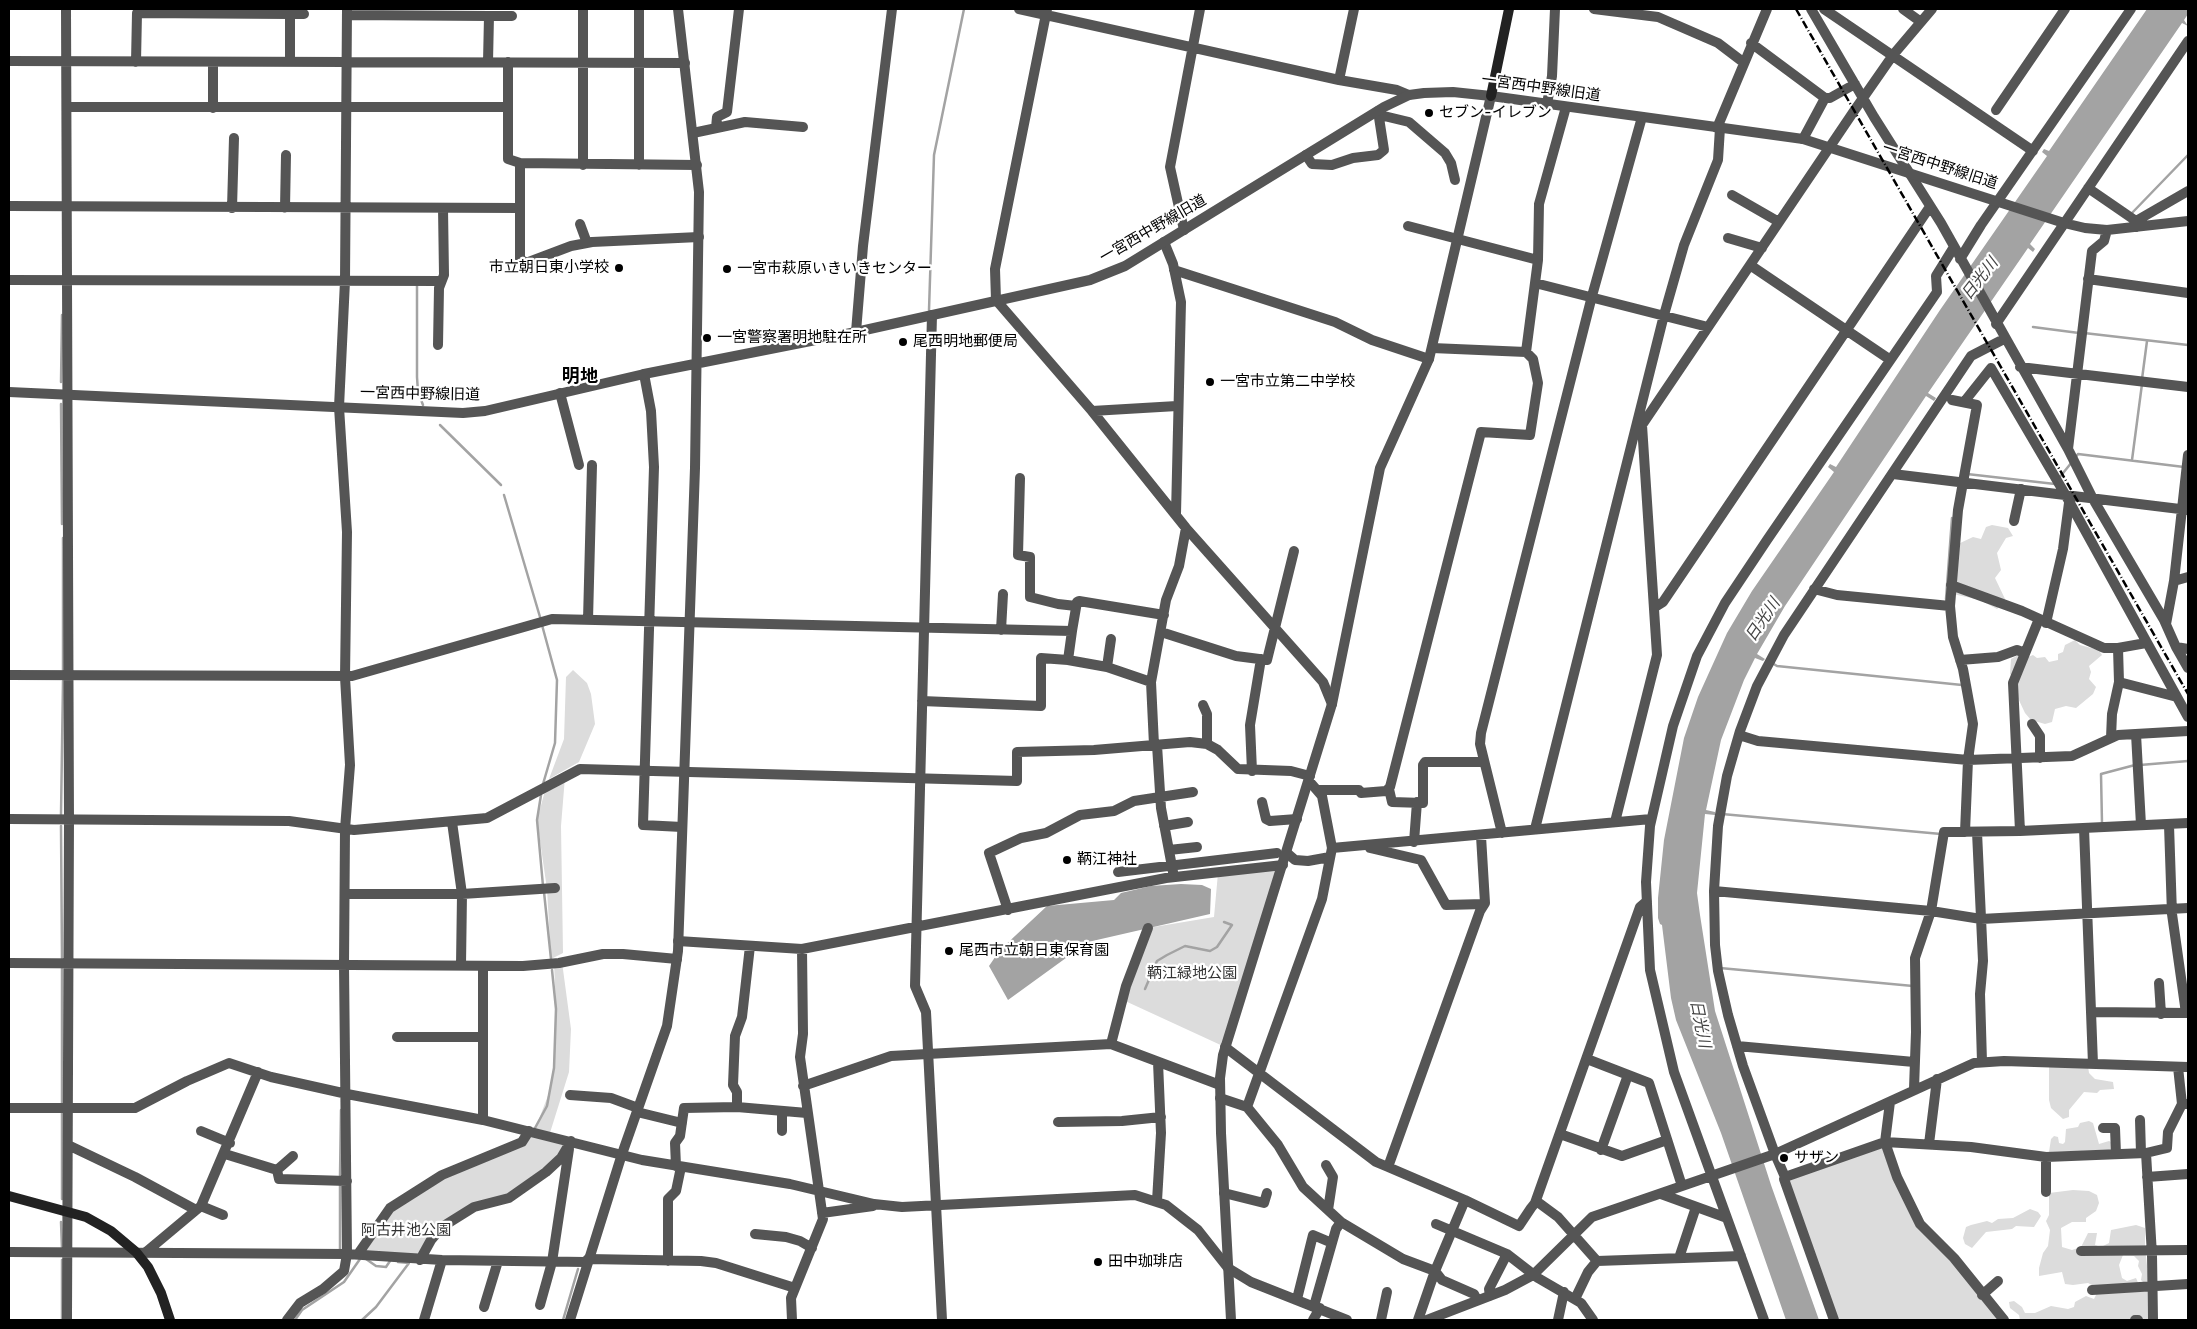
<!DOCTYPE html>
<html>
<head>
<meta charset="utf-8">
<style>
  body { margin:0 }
  #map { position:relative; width:2197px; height:1329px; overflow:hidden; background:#fff; font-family:"Work Sans",sans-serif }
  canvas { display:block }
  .frame { position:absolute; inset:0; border:10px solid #000; pointer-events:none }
</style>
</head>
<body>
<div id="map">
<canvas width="2197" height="1329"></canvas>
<div class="frame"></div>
</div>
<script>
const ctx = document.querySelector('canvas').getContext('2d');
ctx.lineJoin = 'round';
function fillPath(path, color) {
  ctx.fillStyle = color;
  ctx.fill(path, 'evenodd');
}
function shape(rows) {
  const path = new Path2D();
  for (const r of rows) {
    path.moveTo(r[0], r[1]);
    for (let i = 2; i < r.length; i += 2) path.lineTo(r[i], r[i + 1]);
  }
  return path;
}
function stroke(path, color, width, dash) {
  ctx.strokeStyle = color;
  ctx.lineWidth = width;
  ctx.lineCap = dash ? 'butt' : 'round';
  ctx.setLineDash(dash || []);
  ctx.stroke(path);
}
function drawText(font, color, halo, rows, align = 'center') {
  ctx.font = font + ' "Work Sans","Noto Sans JP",sans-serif';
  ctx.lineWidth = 4.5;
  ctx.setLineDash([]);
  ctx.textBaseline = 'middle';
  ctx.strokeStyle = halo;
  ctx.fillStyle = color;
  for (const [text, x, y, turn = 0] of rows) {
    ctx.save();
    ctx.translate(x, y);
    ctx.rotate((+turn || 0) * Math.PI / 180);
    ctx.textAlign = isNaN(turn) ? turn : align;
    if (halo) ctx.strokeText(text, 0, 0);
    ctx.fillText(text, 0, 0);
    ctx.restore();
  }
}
fillPath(shape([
  [1992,525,2008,528,2013,536,2006,538,1997,553,2001,570,1995,578,2006,601,1997,609,1980,600,1953,594,1949,585,1948,569,1956,545,1973,537,1981,539,1986,527],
  [2075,640,2080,645,2099,650,2102,655,2089,666,2091,672,2089,679,2096,687,2093,694,2076,708,2066,706,2055,709,2052,722,2045,724,2031,720,2025,713,2017,696,2014,678,2010,674,2011,659,2018,655,2028,657,2033,655,2037,658,2045,657,2049,662,2058,660,2058,654,2063,652,2065,645],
  [573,670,587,683,591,694,595,724,579,762,549,779,564,739,566,677],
  [565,777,561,826,563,953,551,959,547,889,537,820,546,787],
  [1283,865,1225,1047,1123,1000,1148,928,1214,917,1218,873],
  [562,962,571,1029,569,1072,549,1136,571,1141,527,1186,456,1217,420,1260,358,1254,383,1216,442,1175,534,1132,549,1093,554,1068,556,1009,554,963],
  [2049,1065,2088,1066,2089,1073,2095,1079,2113,1082,2114,1089,2100,1090,2097,1093,2084,1092,2069,1110,2069,1117,2063,1119,2051,1108,2049,1100],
  [2089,1121,2093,1123,2099,1144,2109,1141,2113,1143,2113,1150,2049,1152,2051,1139,2054,1136,2058,1137,2059,1143,2063,1144,2065,1142,2066,1129,2078,1127,2080,1123],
  [1883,1145,1893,1176,1951,1261,2000,1320,1838,1320,1789,1180],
  [2073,1190,2089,1191,2097,1195,2099,1203,2096,1211,2086,1218,2086,1222,2072,1222,2061,1228,2062,1247,2072,1250,2081,1247,2088,1233,2097,1233,2095,1245,2101,1247,2109,1243,2111,1230,2136,1225,2145,1228,2145,1248,2149,1283,2144,1283,2141,1280,2142,1274,2138,1266,2139,1261,2134,1256,2123,1255,2119,1265,2122,1278,2127,1281,2136,1278,2139,1285,2147,1291,2148,1320,2020,1320,2019,1315,2010,1308,2009,1302,2014,1301,2022,1307,2025,1313,2035,1313,2051,1306,2068,1309,2074,1307,2075,1302,2086,1296,2094,1299,2096,1295,2094,1286,2088,1283,2073,1285,2065,1284,2062,1272,2039,1276,2039,1268,2043,1253,2048,1246,2050,1230,2046,1221,2049,1215,2049,1193],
  [2030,1209,2038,1212,2041,1216,2034,1227,2016,1226,2012,1229,1986,1232,1972,1248,1965,1244,1963,1238,1966,1227,1971,1225,1987,1221,1992,1223,1998,1219,2013,1218]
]), '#dcdcdc');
fillPath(shape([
  [2147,9,2188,9,2188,14,2184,20,2188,26,2182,23,2030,244,2035,249,2033,252,2028,248,1928,393,1936,398,1934,401,1926,396,1785,606,1757,654,1765,659,1763,661,1755,658,1744,680,1721,740,1706,810,1715,812,1715,815,1705,814,1697,893,1700,915,1715,1011,1771,1185,1819,1320,1786,1320,1721,1133,1676,1020,1671,998,1662,925,1660,924,1658,918,1658,898,1664,840,1684,738,1698,697,1727,633,1752,591,1834,472,1828,467,1830,464,1836,467,1940,310,2047,156,2042,152,2044,149,2049,151],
  [1181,884,1202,885,1211,889,1210,914,1088,942,1008,1000,989,966,1000,950,1047,906,1114,900,1121,893,1151,886]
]), '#a3a3a3');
stroke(shape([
  [2131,214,2188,155],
  [417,286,417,377,418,392,423,405],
  [929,310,934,155,964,9],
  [2033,327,2079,333],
  [2084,333,2188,345],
  [2142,379,2147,341],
  [61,382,62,315],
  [61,404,62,524],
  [440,425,501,485],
  [2075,458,2078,454,2184,467],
  [2132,460,2142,384],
  [1967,474,2055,484],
  [2059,478,2072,462],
  [504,495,540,617],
  [63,538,63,670],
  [1946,599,1952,518],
  [542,625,557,680,555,743,543,784],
  [1772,663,1777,666,1962,685],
  [2140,765,2188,761],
  [541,795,537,820,543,886],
  [1722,814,1941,834],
  [61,815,63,681],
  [2102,823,2101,774,2135,765],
  [61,826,62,959],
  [544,892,551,959],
  [1720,968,1913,986],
  [1145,989,1157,961,1167,955,1185,946,1210,951,1217,947,1232,925,1224,922],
  [62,1104,62,968],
  [535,1128,547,1106,554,1068,556,1009,552,970],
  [340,1176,341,1110],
  [62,1199,62,1113],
  [61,1222,62,1249],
  [340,1250,340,1184],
  [366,1259,376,1266,386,1267,390,1261],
  [62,1320,62,1260],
  [295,1320,302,1310,344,1282,360,1259],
  [362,1320,376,1307,409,1263,398,1262],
  [563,1320,578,1269]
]), '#a3a3a3', 2.5);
stroke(shape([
  [66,9,69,819,67,1320],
  [1019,9,1339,80,1397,90,1409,95],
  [1047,9,995,269,996,300,1092,411,1186,528,1323,682,1332,704],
  [1594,9,1658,17,1718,43,1743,62],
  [1811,9,1874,117,1941,223,2068,449,2093,499,2164,620,2176,647,2188,649],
  [1824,9,2033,151],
  [1903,9,1921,22],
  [290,14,304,14],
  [347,15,489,16,488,62],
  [489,16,512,16],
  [1751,43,1825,98],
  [9,61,685,63],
  [136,62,137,13,290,14,290,62],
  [213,62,213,108],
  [508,62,508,159,520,163,520,259,526,263,571,246,592,242,699,237],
  [1339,80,1354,9],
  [1547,104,1552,76,1555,9],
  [67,107,507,107],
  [1996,110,2065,9],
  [716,128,717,117,727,112,739,9],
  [1717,128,1767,9],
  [693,133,745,122,803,127],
  [1803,139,1825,98,1830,98,1855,84],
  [1306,155,1312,164,1332,165,1353,158,1378,155,1384,150,1378,111,1384,116,1409,122,1445,153,1451,163,1455,180],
  [520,163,697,165],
  [583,165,583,9],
  [639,165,639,9],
  [2088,188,2136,221,2137,227],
  [1732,195,1779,222],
  [9,206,520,208],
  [232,208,234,138],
  [285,208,286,155],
  [2136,221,2188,191],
  [2064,223,2085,228,2107,230,2188,221],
  [580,224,587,243],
  [1408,226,1538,260],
  [1184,230,1170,167,1200,9],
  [1728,238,1762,248],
  [1164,242,1173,264,1181,302,1176,514],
  [1960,259,1981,225,2131,9],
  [1750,265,1889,359],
  [1174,270,1335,322,1372,340,1429,359],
  [2088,279,2188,293],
  [9,280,441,281],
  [1535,283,1708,327],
  [932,315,915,986,926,1012,942,1320],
  [1996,324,2188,41],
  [856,332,863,246,892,9],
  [438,345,439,288,444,275,443,208],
  [1526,352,1538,260,1539,204,1566,107],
  [2020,367,2188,387],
  [644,374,651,411,654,467,643,825,682,827],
  [560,393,579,465],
  [1952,400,1977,405,1958,510,1950,606,1953,637,1963,669,1973,724,1968,760,1965,832],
  [1964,402,1991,368,2065,494,2188,717],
  [1092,411,1177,406],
  [2068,449,2092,251,2104,241,2107,230],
  [1893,474,2188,510],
  [1020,478,1018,555,1030,557,1030,597,1058,604,1076,606],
  [2014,521,2021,489],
  [2174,581,2188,577],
  [1951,585,2022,611,2104,648,2118,648,2146,643],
  [1814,589,1837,595,1950,606],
  [1655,607,1663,602,1929,208],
  [588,620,592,465],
  [2046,623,2063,549,2069,503],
  [2166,624,2174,581,2188,455],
  [1001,630,1003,594],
  [1072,631,1077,602,1079,601,1164,615],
  [1161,632,1236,656,1267,660,1294,551],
  [2176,647,2188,668],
  [1960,660,1998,657,2017,650,2025,653],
  [1107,667,1111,639],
  [9,675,352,676,552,619,1072,631,1068,660,1107,667,1151,682],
  [2119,682,2177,697],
  [922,701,1041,706,1041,658,1068,660],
  [1203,705,1207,714,1207,744],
  [2032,724,2040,736,2040,758],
  [2136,734,2141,825],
  [1739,735,1758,741,1968,760,2072,756,2118,735,2188,731],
  [2111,738,2112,714,2119,682,2118,648],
  [1154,745,1151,682,1166,600,1179,566,1186,528],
  [1157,745,1161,808,1173,872],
  [1252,771,1250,725,1261,659],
  [1389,789,1392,802,1423,803,1423,765,1425,762,1484,762],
  [1318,790,1359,790,1361,793,1386,791,1390,787,1481,432,1530,435,1538,383,1533,359,1526,352,1432,348],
  [1262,802,1266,819,1270,821,1297,819],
  [9,819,289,821,354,830,487,818,580,769,1017,781,1017,752,1094,750,1190,742,1207,744,1218,750,1238,769,1291,771,1310,776],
  [452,822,462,894,461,965],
  [1615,822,1657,655,1642,425,1854,111,1893,55,1932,9],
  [2169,825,2172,914,2186,1013],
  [1164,826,1188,822],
  [2084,828,2093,1064],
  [1535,829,1664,315,1684,245,1718,160,1720,128],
  [2020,831,2013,683,2039,619],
  [1977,832,1983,961,1980,994,1982,1062],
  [1502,833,1480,744,1481,733,1592,296,1642,117],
  [1414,842,1417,802],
  [1332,848,1651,819],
  [1370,848,1421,860,1446,905,1484,904],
  [1169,850,1197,847],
  [1287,853,1295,860,1308,861,1330,857],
  [1118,872,1277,853],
  [1714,891,1931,911,1981,919,2188,908],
  [345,894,462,894,555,888],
  [1008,910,989,853,1021,838,1046,833,1080,815,1114,811,1134,801,1193,792],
  [678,941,802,949,1166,878,1283,865],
  [9,963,523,966,559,963,603,954,623,954,677,959],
  [483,966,483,1120],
  [2159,983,2161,1014],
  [2092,1012,2188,1013],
  [397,1037,483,1037],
  [1111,1044,1126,986,1148,928],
  [1737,1046,1914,1062],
  [1225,1047,1376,1162,1388,1167,1480,911,1485,903,1481,836],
  [1587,1059,1649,1083,1682,1186],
  [2178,1067,2182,1104,2187,1104],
  [803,1086,891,1056,1111,1044,1220,1085],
  [1914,1089,1916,1032,1915,958,1931,911,1944,832,2020,831,2188,823],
  [570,1095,611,1098,638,1108],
  [1220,1098,1247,1107,1278,1145,1303,1187,1341,1222,1403,1259,1435,1271,1465,1200],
  [1890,1102,1885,1142,1897,1177,1920,1224,1954,1258,2004,1320],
  [737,1107,737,1092,733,1085,735,1036,742,1017,750,946],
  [1247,1107,1322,899,1332,848,1322,796,1309,781],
  [9,1108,135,1108,187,1081,229,1063,271,1077,347,1094,483,1120,642,1160,790,1184,874,1204,902,1207,1135,1195,1166,1205,1198,1230,1228,1268,1251,1282,1347,1320],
  [637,1112,682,1123],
  [2140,1120,2141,1153],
  [1058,1122,1122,1121,1161,1117],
  [2103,1128,2115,1128,2116,1154],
  [201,1131,230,1143],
  [782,1131,782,1111],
  [1560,1134,1622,1156,1667,1140],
  [1929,1144,1937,1079],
  [68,1145,135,1177,196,1210],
  [1601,1150,1628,1075],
  [2146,1153,2167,1148,2168,1132,2182,1104],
  [225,1154,277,1170,279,1179,347,1181],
  [1326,1165,1333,1177,1328,1210],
  [676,1166,675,1143,680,1136,684,1108,737,1107,807,1113],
  [1388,1167,1465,1200,1519,1226,1531,1208,1535,1203,1539,1203,1558,1217,1597,1261,1741,1256],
  [277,1170,293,1156],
  [1785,1177,1885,1142,1971,1147,2046,1157,2146,1153,2152,1255,2153,1320],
  [2147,1177,2188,1174],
  [2046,1192,2046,1157],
  [1224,1193,1264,1203,1267,1193],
  [1661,1194,1727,1218],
  [1157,1201,1161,1133,1158,1062],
  [1535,1203,1640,907,1647,901],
  [201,1206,223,1215],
  [822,1213,873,1206],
  [1436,1224,1507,1254,1538,1278,1581,1303,1593,1320],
  [755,1234,786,1237,800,1241,812,1248],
  [2081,1251,2188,1250],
  [9,1252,347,1254,442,1260,585,1262,588,1259,701,1261,716,1263,795,1288],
  [146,1252,201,1206,258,1072],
  [358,1254,390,1208,442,1175,522,1142,529,1131],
  [1679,1258,1696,1207],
  [420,1260,431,1240,442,1227,474,1207,509,1198,546,1172,561,1158,571,1141],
  [668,1261,668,1199,676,1191,681,1167],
  [1435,1271,1442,1280,1474,1294,1477,1300],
  [2092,1290,2188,1284],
  [1982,1295,1998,1281],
  [1490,1296,1489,1289,1507,1254],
  [1297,1299,1313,1235,1332,1243],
  [1575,1299,1588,1272,1597,1261],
  [540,1305,552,1262,569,1149],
  [1314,1306,1336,1229,1341,1222],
  [484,1307,498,1261],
  [287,1320,300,1303,323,1289,344,1271,347,1254,344,965,345,829,350,765,345,677,347,532,339,407,345,281,347,9],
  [424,1320,442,1260],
  [792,1320,791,1298,823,1219,800,1057,803,1034,802,949],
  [1313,1320,1320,1308],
  [1381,1320,1387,1292],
  [1418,1320,1435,1271],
  [1427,1320,1505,1290,1533,1275,1592,1217,1775,1154,1974,1063,2004,1061,2188,1067],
  [1558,1320,1564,1292],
  [1764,1320,1674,1072,1650,970,1646,882,1650,826,1673,726,1697,656,1725,603,1767,540,1937,292,1936,276,1954,247],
  [1834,1320,1784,1179,1785,1177,1775,1154,1743,1066,1728,1015,1718,971,1715,945,1714,891,1718,826,1727,776,1740,731,1757,686,1784,635,1971,356,2004,339],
  [2135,1320,2138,1320]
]), '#555', 10);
stroke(shape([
  [9,392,463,413,485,411,644,374,856,332,1090,280,1125,266,1384,107,1409,95,1424,93,1453,92,1491,96,1803,139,2064,223],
  [570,1320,622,1154,667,1026,678,951,695,468,699,192,678,9],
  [1231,1320,1221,1133,1220,1078,1223,1055,1332,704,1380,468,1429,359,1491,96]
]), '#555', 10);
stroke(shape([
  [1491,96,1509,9],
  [9,1196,86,1217,111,1231,136,1252,148,1267,161,1293,170,1320]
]), '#222', 10);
stroke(shape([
  [1796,9,2188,694]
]), '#000', 2.5, [8, 2.5, 1, 2.5]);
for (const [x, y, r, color] of [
  [1429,113,5,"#000"],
  [619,268,5,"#000"],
  [727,269,5,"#000"],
  [707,338,5,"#000"],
  [903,342,5,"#000"],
  [1210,382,5,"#000"],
  [1067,860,5,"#000"],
  [949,951,5,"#000"],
  [1784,1158,5,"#000"],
  [1098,1262,5,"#000"]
]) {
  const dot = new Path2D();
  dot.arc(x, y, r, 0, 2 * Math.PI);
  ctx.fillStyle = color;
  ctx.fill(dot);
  stroke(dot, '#fff', 2);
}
drawText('15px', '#000', '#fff', [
  ["一宮西中野線旧道",1541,88,8],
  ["一宮西中野線旧道",1940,166,18],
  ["一宮西中野線旧道",1153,229,-30],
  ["一宮西中野線旧道",420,394,1]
]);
drawText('15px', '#000', '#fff', [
  ["セブン-イレブン",1439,113],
  ["市立朝日東小学校",609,268,"right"],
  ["一宮市萩原いきいきセンター",737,269],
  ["一宮警察署明地駐在所",717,338],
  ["尾西明地郵便局",913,342],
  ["一宮市立第二中学校",1220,382],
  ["鞆江神社",1077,860],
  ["尾西市立朝日東保育園",959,951],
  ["サザン",1794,1158],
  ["田中珈琲店",1108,1262]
], 'left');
drawText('15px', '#333', '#fff', [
  ["鞆江緑地公園",1192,974],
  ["阿古井池公園",406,1231]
]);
drawText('italic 16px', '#444', '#fff', [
  ["日光川",1980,279,-52],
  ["日光川",1763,620,-56],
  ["日光川",1700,1024,79]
]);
drawText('bold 18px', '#000', '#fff', [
  ["明地",580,377]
]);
</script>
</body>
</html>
